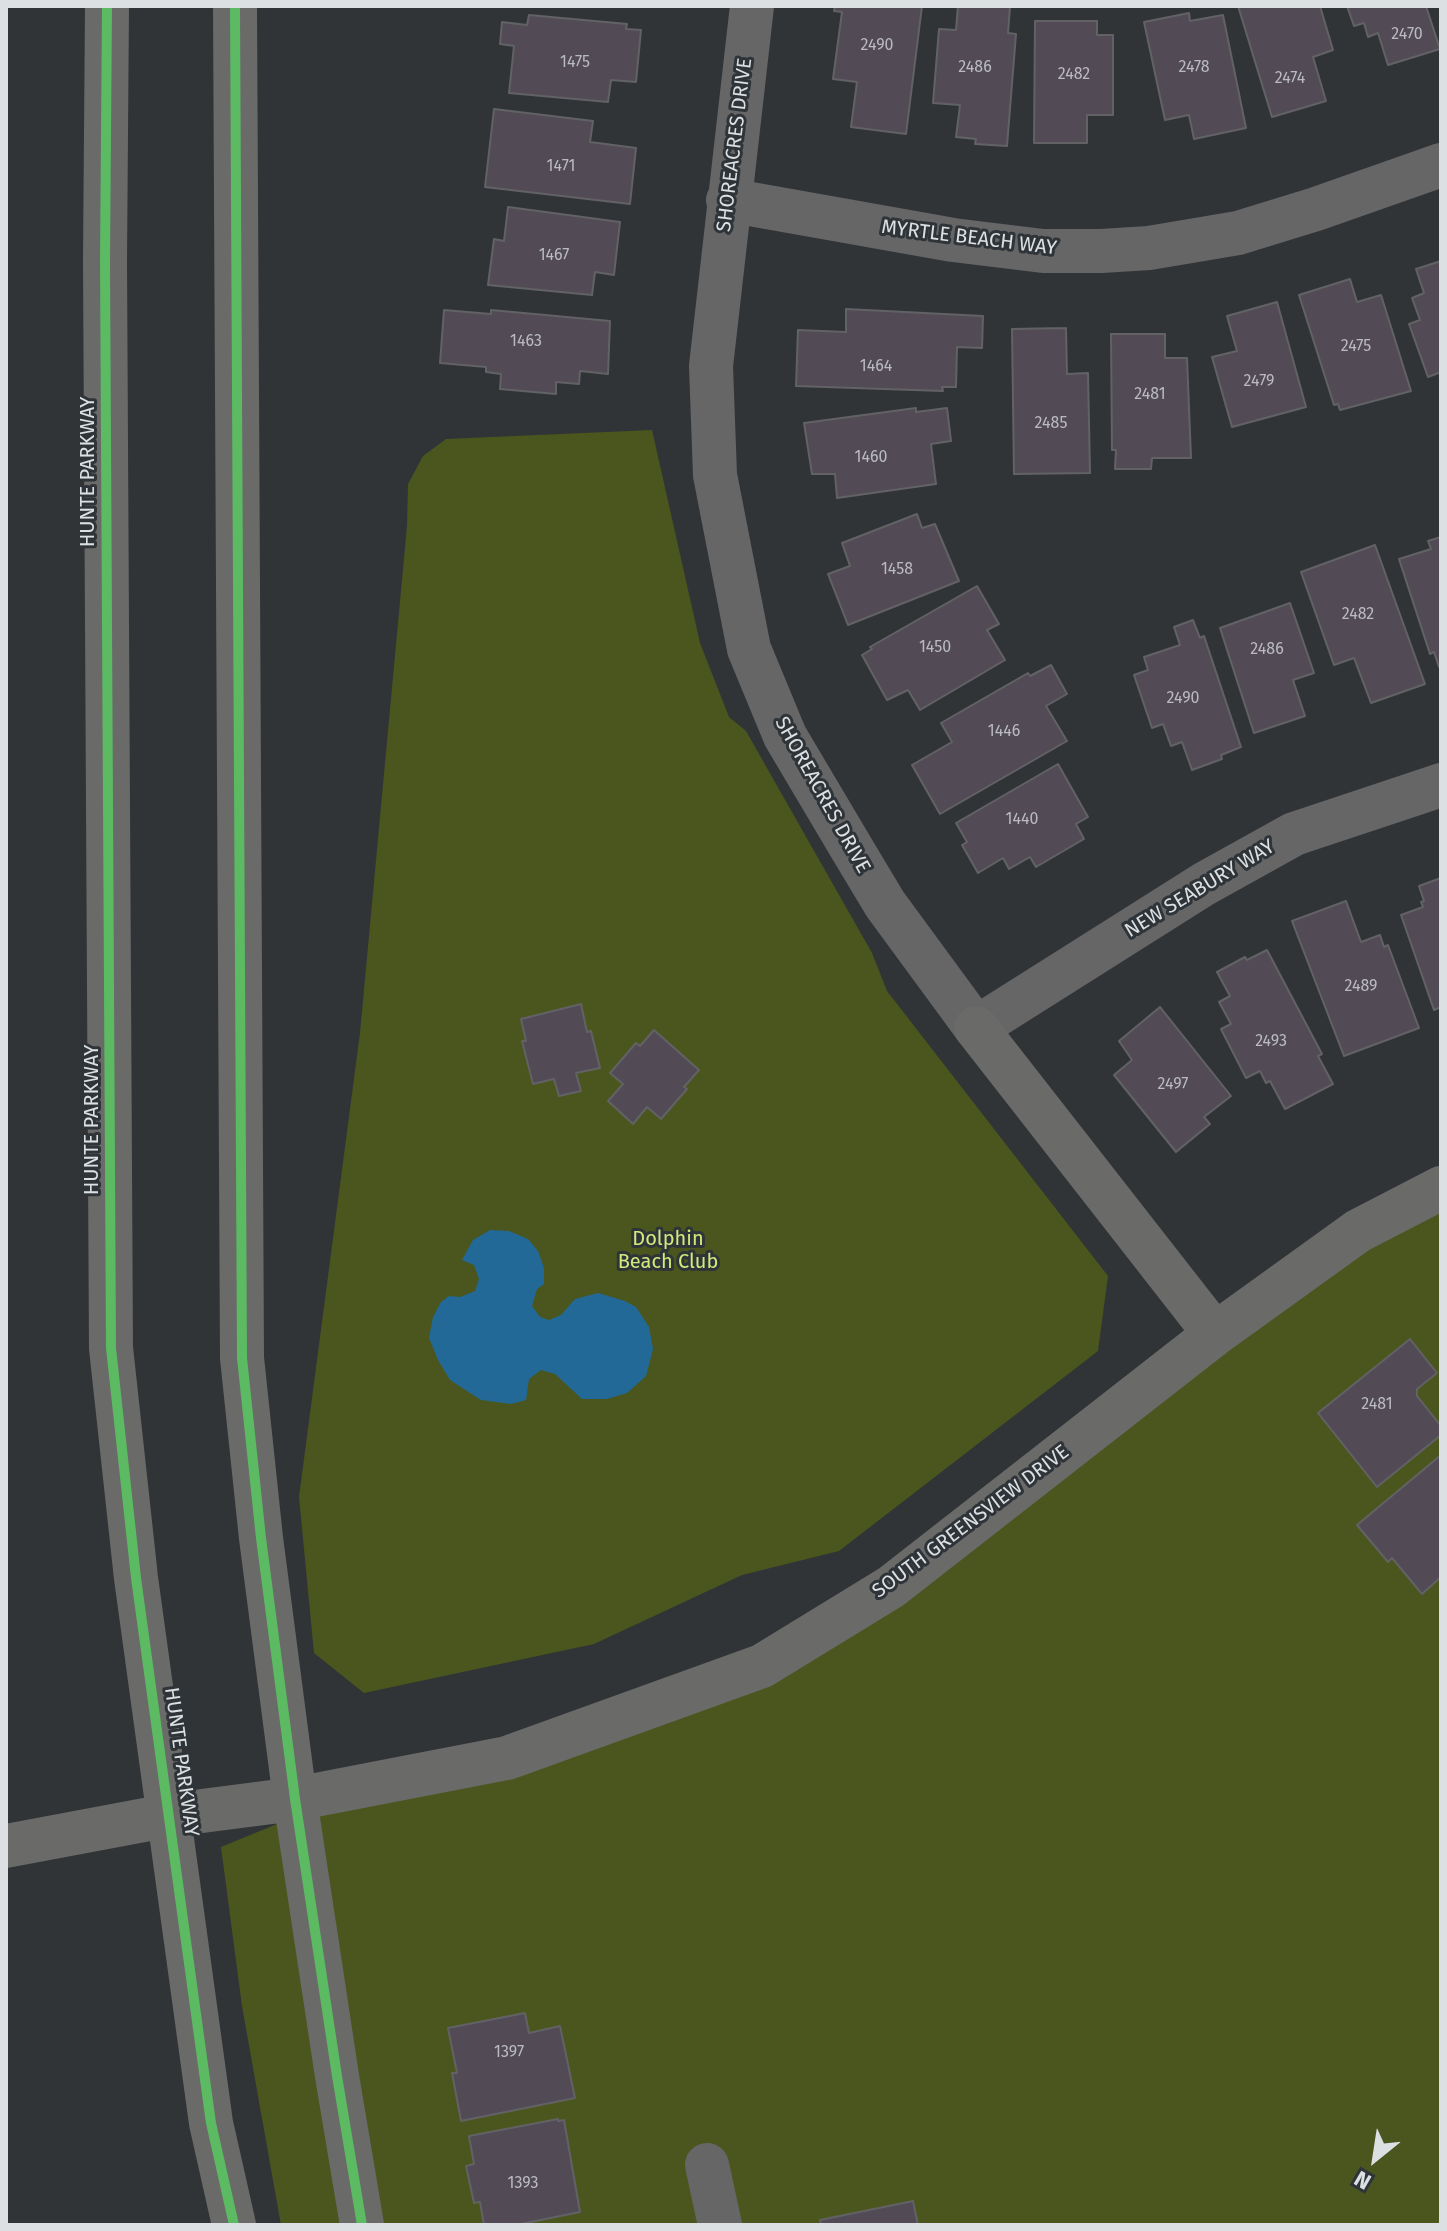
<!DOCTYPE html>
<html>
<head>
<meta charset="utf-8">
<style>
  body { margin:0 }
  #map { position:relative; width:1447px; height:2231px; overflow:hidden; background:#313437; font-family:"Fira Sans",sans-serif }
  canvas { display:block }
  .frame { position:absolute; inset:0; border:8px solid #dce0e3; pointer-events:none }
  .north { position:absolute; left:1335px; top:2119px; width:80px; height:80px; -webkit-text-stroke:6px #2f3439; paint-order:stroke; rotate:210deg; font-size:22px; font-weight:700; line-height:32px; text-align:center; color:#dce0e3 }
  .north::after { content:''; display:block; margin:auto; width:28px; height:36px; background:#dce0e3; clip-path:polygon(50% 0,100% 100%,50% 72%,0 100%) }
</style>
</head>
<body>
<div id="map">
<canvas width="1447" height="2231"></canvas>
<div class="frame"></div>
<div class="north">N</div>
</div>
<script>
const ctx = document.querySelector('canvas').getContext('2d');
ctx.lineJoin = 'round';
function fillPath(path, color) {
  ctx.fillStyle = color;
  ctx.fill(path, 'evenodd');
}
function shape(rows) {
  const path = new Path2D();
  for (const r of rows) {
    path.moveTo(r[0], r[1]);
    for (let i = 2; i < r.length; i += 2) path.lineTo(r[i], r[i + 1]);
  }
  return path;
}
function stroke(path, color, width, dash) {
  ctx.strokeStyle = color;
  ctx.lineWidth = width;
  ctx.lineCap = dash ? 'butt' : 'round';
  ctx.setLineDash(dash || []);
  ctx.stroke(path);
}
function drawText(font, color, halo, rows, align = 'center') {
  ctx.font = font + ' "Fira Sans",sans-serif';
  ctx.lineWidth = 6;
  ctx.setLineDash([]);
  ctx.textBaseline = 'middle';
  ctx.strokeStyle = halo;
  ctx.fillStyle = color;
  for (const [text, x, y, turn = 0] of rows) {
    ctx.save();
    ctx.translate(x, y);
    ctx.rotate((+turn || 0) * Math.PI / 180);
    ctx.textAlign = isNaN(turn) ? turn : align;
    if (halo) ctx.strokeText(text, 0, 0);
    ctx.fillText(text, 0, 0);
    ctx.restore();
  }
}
fillPath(shape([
  [652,430,700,643,729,717,746,731,872,953,887,991,1108,1276,1098,1351,839,1551,742,1575,594,1644,364,1693,314,1653,299,1497,360,1033,407,526,408,484,423,456,446,439],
  [1441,1186,1441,2225,281,2225,242,2006,221,1847,377,1783,751,1664]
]), '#4a561e');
fillPath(shape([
  [490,1230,509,1231,528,1239,538,1251,544,1268,544,1284,537,1289,532,1306,540,1317,549,1320,561,1315,575,1299,598,1293,625,1301,636,1307,649,1327,653,1349,646,1376,627,1393,607,1399,582,1399,555,1374,541,1370,529,1379,526,1400,511,1404,481,1400,450,1380,438,1360,429,1338,433,1317,441,1302,449,1296,460,1297,475,1291,479,1279,474,1265,462,1260,473,1240]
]), '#226997');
const building = shape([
  [835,6,922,6,906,134,851,127,857,82,833,79,842,12,834,11,835,6],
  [958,6,1010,7,1008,33,1016,34,1007,146,975,144,976,139,956,137,960,105,933,103,939,29,956,30,958,6],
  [1238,6,1320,6,1333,50,1313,57,1326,101,1272,117,1238,6],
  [1347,6,1426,6,1440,49,1388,65,1378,33,1368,37,1364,23,1354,26,1347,6],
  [1189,13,1190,21,1223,15,1246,128,1194,139,1189,115,1165,120,1144,22,1189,13],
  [529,15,627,24,626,29,641,30,636,82,611,80,608,102,509,93,514,46,500,44,502,22,527,25,529,15],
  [1035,21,1097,21,1097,35,1113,35,1113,115,1087,115,1087,143,1034,143,1035,21],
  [494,109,593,121,590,142,636,148,630,204,485,187,494,109],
  [508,207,620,222,614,275,595,272,592,295,488,285,494,239,504,241,508,207],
  [1441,261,1441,372,1428,377,1409,324,1420,320,1412,298,1424,293,1416,269,1441,261],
  [1350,279,1357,302,1381,295,1411,391,1340,410,1338,404,1334,405,1299,295,1350,279],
  [1277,302,1306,407,1232,427,1212,357,1237,351,1227,316,1277,302],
  [846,309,983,316,982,348,957,347,956,387,942,387,943,391,796,386,798,330,846,332,846,309],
  [444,310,491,314,491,310,610,321,608,374,580,371,579,384,556,382,556,394,500,389,501,374,486,372,486,367,440,363,444,310],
  [1066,328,1067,374,1088,373,1090,473,1014,474,1012,329,1066,328],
  [1111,334,1165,334,1165,358,1187,358,1191,458,1152,458,1151,469,1115,469,1116,450,1112,450,1111,334],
  [916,408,916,412,947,408,951,441,931,444,936,484,837,498,835,474,812,474,804,423,916,408],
  [917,514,922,528,935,524,959,581,848,625,828,574,850,566,842,543,917,514],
  [1441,537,1441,667,1439,667,1434,652,1430,654,1399,559,1431,549,1428,541,1441,537],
  [1375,545,1425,684,1371,703,1354,658,1334,665,1301,572,1375,545],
  [977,586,999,624,987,630,1005,660,920,710,908,690,887,700,862,655,872,649,870,647,977,586],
  [1290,603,1314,673,1293,680,1305,716,1254,733,1220,628,1290,603],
  [1193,620,1200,638,1204,636,1241,747,1221,755,1222,759,1192,770,1182,742,1171,746,1163,724,1152,728,1134,675,1148,670,1144,657,1180,645,1174,627,1193,620],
  [1051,665,1067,694,1046,706,1067,741,940,814,912,765,952,742,941,723,1028,673,1030,676,1051,665],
  [1058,764,1088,817,1076,824,1084,839,1036,867,1030,857,1009,869,1003,858,978,873,962,845,967,842,956,823,1058,764],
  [1441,878,1441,1007,1434,1010,1401,915,1423,907,1421,902,1424,901,1419,886,1441,878],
  [1346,901,1361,942,1380,935,1384,947,1388,945,1419,1028,1344,1056,1292,921,1346,901],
  [1267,950,1322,1054,1318,1056,1333,1084,1285,1109,1270,1081,1266,1083,1260,1071,1246,1078,1221,1029,1231,1024,1219,1002,1230,996,1217,972,1245,957,1247,960,1267,950],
  [581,1004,587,1032,591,1031,600,1068,576,1073,581,1091,559,1096,554,1079,533,1084,522,1041,526,1041,521,1019,581,1004],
  [1160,1007,1231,1096,1204,1117,1210,1124,1176,1152,1114,1075,1132,1060,1119,1041,1160,1007],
  [654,1030,699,1070,684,1087,687,1089,661,1119,647,1107,633,1124,608,1101,623,1084,610,1073,636,1043,640,1046,654,1030],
  [1410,1339,1437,1373,1417,1389,1417,1396,1441,1426,1441,1435,1377,1487,1318,1413,1410,1339],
  [1441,1455,1441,1577,1422,1594,1392,1558,1388,1562,1357,1525,1441,1455],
  [525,2013,529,2033,560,2026,575,2098,461,2121,452,2073,457,2073,448,2028,525,2013],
  [558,2119,558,2121,564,2120,580,2212,516,2225,484,2225,480,2202,474,2203,466,2166,474,2164,469,2136,558,2119],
  [913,2201,918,2225,821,2225,820,2220,913,2201]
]);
fillPath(building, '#524b56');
stroke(building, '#626265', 2);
stroke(shape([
  [752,6,711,366,715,475,749,649,785,736,852,849,885,904,976,1028,1204,884,1294,834,1441,785],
  [728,200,953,240,1043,251,1101,251,1149,248,1238,233,1316,209,1441,165],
  [707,2165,720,2225]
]), '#666667', 44);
stroke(shape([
  [107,6,105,261,111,1348,136,1578,211,2123,234,2225],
  [235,6,242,1358,261,1538,295,1799,337,2076,362,2225],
  [976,1028,1215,1334],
  [6,1846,171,1815,295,1799,507,1758,762,1666,891,1587,1215,1334,1358,1231,1441,1188]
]), '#6a6a69', 44);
stroke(shape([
  [107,6,105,261,111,1348,136,1578,211,2123,234,2225],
  [235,6,242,1358,261,1538,295,1799,337,2076,362,2225]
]), '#5cba63', 10);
drawText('16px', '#babbc0', null, [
  ["2470",1407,35],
  ["2490",877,46],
  ["1475",575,63],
  ["2486",975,68],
  ["2478",1194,68],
  ["2482",1074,75],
  ["2474",1290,79],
  ["1471",561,167],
  ["1467",554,256],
  ["1463",526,342],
  ["2475",1356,347],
  ["1464",876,367],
  ["2479",1259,382],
  ["2481",1150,395],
  ["2485",1051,424],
  ["1460",871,458],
  ["1458",897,570],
  ["2482",1358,615],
  ["1450",935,648],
  ["2486",1267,650],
  ["2490",1183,699],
  ["1446",1004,732],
  ["1440",1022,820],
  ["2489",1361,987],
  ["2493",1271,1042],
  ["2497",1173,1085],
  ["2481",1377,1405],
  ["1397",509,2053],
  ["1393",523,2184]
]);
drawText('20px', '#dce0e3', '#2f3439', [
  ["SHOREACRES DRIVE",735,145,-83],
  ["MYRTLE BEACH WAY",969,238,7],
  ["HUNTE PARKWAY",88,472,-90],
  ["SHOREACRES DRIVE",822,795,61],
  ["NEW SEABURY WAY",1200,889,-31],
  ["HUNTE PARKWAY",92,1120,-90],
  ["SOUTH GREENSVIEW DRIVE",971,1522,-37],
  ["HUNTE PARKWAY",181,1762,82]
]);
drawText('20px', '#d1ea7c', '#2f3439', [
  ["Dolphin",668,1239],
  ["Beach Club",668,1262]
]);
</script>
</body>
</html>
